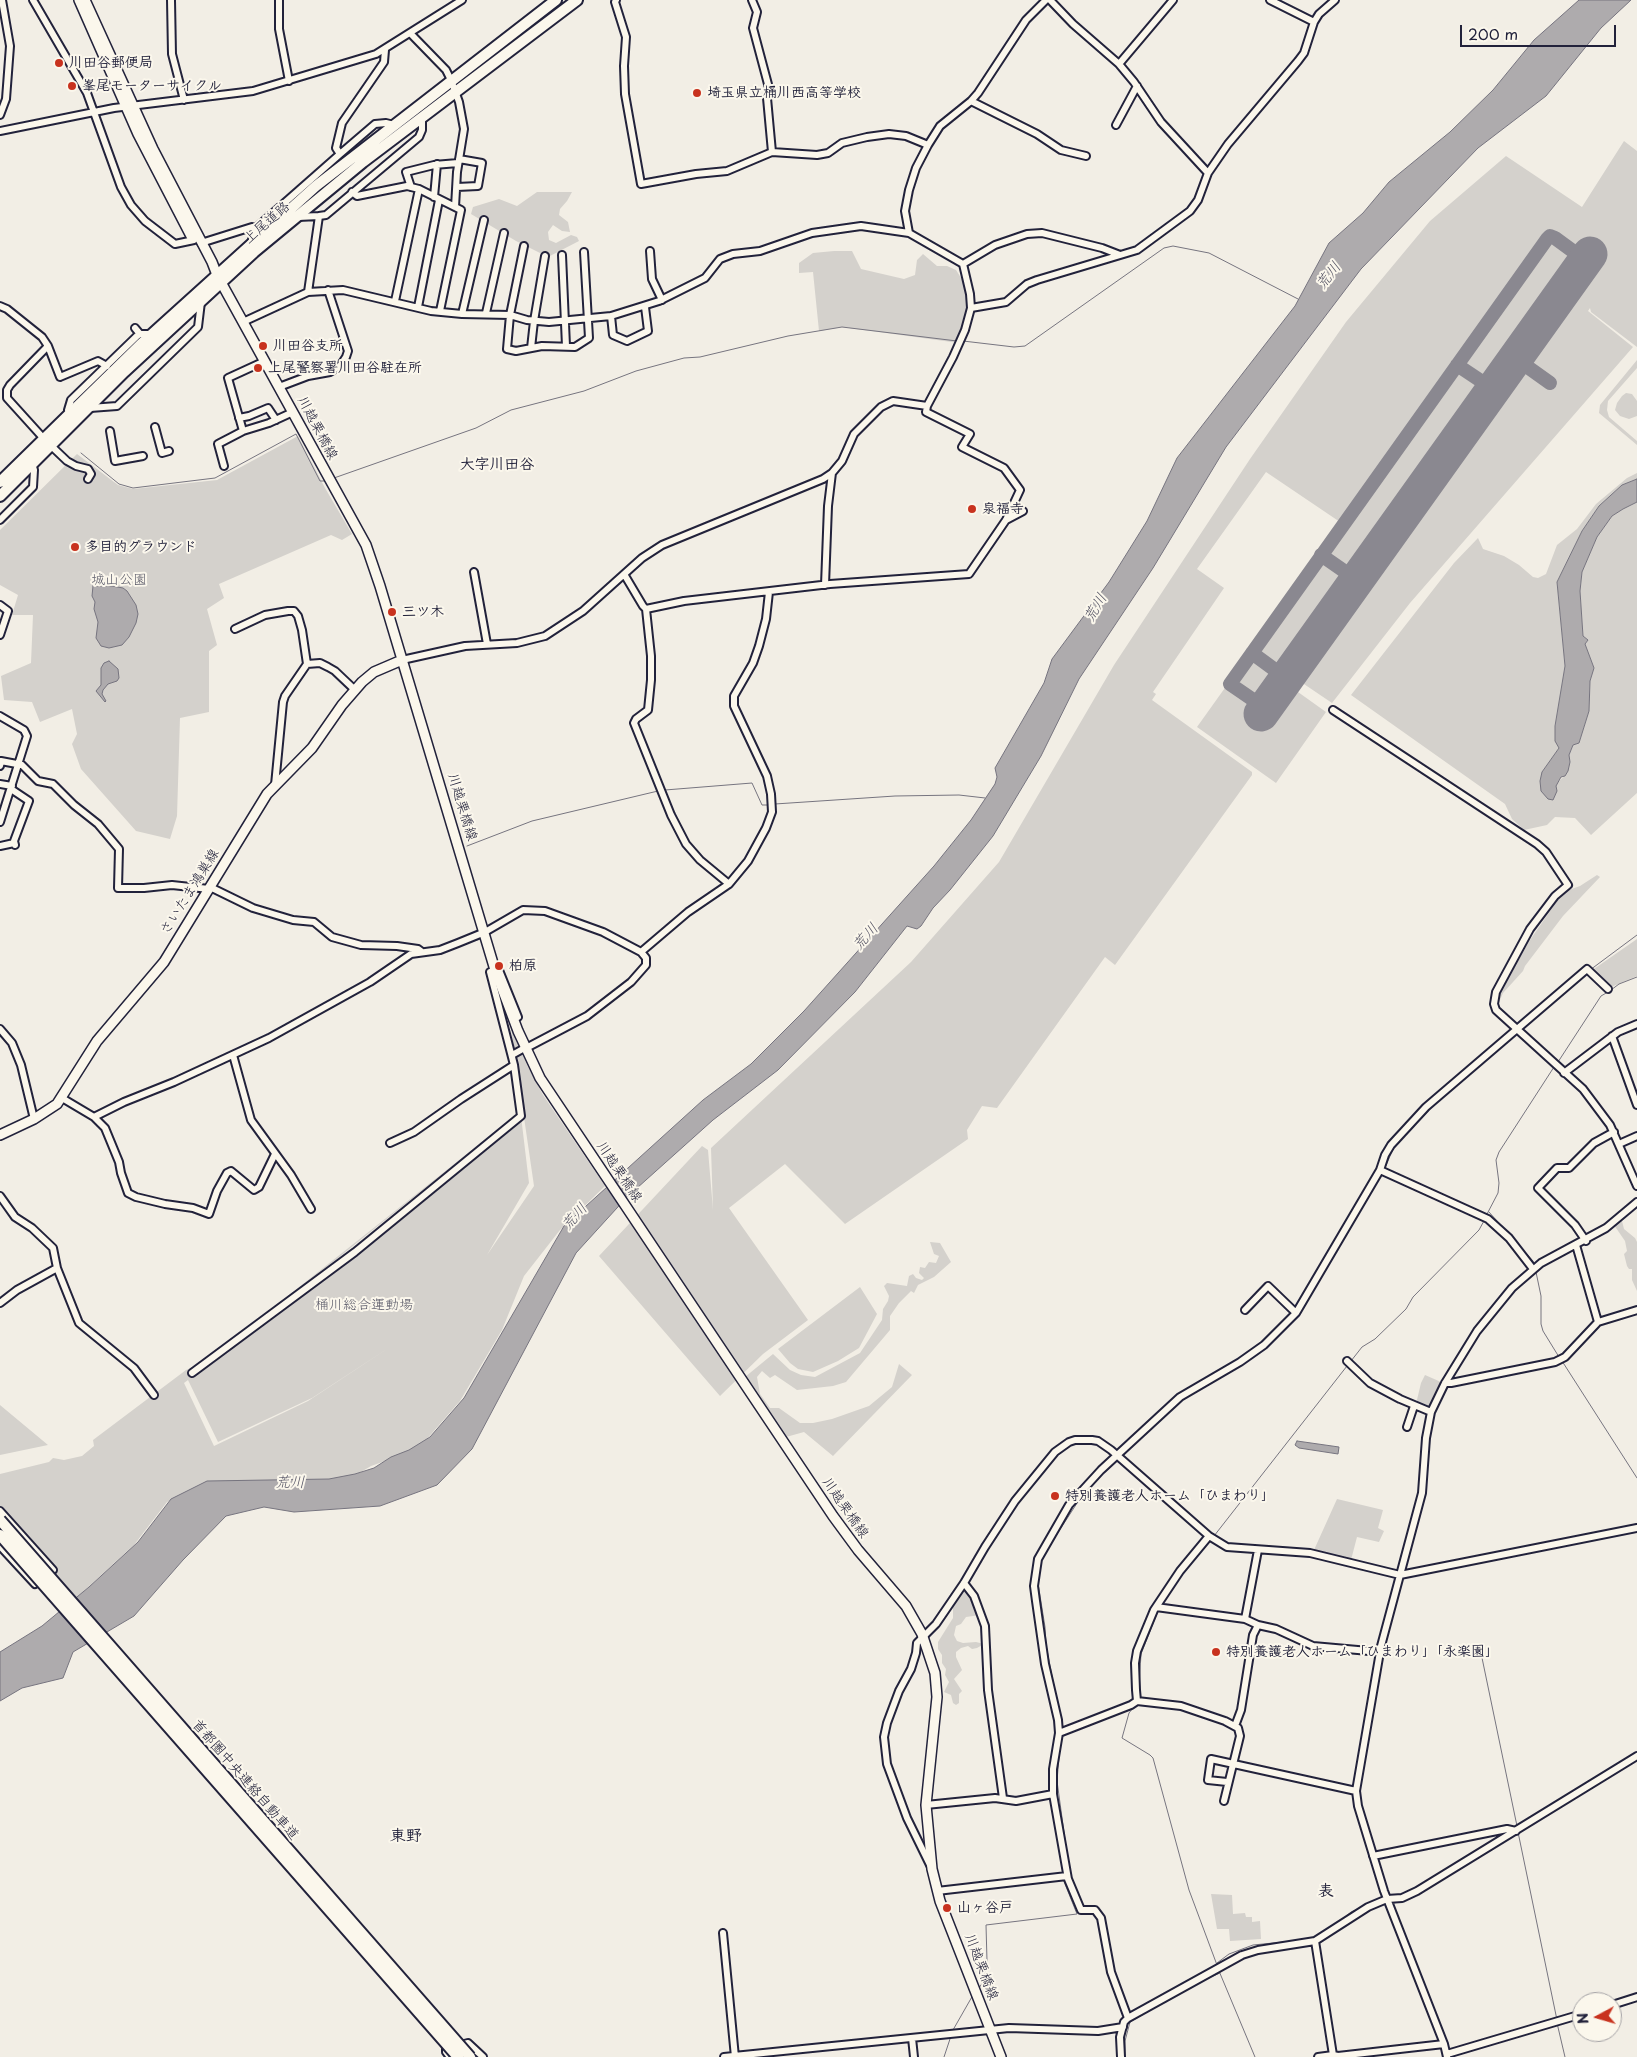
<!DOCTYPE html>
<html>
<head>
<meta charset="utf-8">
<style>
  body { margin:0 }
  #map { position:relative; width:1637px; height:2057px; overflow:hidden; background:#f2eee5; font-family:"Playpen Sans",sans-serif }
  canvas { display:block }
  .north { position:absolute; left:1572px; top:1992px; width:50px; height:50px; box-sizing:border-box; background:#fbf7ec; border:1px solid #a4a2a5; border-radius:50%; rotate:264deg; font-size:14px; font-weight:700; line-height:20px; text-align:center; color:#22223b }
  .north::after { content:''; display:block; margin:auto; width:18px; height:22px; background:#c8321e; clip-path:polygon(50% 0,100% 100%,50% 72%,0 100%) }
  .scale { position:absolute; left:1460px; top:25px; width:156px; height:22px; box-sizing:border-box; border:2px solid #22223b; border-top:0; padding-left:6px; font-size:15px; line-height:18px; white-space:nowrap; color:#22223b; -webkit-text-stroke:4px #fbf7ec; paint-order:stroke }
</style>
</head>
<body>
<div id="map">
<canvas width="1637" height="2057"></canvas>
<div class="north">N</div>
<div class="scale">200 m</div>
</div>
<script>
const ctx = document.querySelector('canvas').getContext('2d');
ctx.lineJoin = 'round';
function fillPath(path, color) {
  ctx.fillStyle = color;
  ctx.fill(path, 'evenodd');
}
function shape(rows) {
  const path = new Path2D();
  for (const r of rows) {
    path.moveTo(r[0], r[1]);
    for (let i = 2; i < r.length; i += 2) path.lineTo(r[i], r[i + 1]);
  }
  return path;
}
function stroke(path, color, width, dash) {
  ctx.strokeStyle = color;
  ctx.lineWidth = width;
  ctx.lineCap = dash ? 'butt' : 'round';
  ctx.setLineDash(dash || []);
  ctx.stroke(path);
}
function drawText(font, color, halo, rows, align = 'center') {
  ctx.font = font + ' "Playpen Sans","Klee One",sans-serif';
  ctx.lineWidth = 4;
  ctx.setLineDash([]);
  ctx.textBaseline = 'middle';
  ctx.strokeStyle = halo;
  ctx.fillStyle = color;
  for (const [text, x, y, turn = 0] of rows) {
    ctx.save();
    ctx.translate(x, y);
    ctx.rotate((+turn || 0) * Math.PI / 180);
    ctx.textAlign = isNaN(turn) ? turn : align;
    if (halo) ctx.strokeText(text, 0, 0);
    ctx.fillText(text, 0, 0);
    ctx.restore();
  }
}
fillPath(shape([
  [1624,141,1637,151,1637,347,1591,312,1590,308,1588,311,1633,347,1410,603,1332,703,1298,680,1598,257,1584,246,1580,252,1549,230,1340,522,1266,472,1197,569,1224,588,1153,692,1156,694,1152,700,1252,772,1252,775,1115,965,1105,957,997,1108,982,1106,967,1130,968,1139,845,1224,785,1164,729,1208,808,1320,763,1354,720,1396,599,1256,702,1146,708,1150,713,1210,711,1148,911,962,999,862,1114,665,1250,459,1346,322,1430,221,1506,156,1582,207],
  [537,192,572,192,567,201,560,209,559,215,568,222,570,232,562,231,553,225,548,232,549,240,556,243,571,235,577,237,579,241,548,257,516,241,471,214,473,207,499,199,517,206],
  [1551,242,1575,259,1487,380,1463,364],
  [834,251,852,251,861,269,904,279,915,275,917,260,923,254,937,266,947,266,956,270,970,292,971,308,959,343,842,327,819,331,813,272,799,273,799,263,813,253],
  [1637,360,1637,368,1608,401,1607,410,1609,417,1637,441,1637,445,1599,413,1600,405],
  [1457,371,1482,388,1352,571,1329,554],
  [1626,393,1632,394,1637,401,1637,416,1629,419,1620,416,1615,410,1617,403,1622,396],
  [298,436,325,488,352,534,342,540,331,535,219,584,224,598,207,609,217,645,209,651,209,712,180,718,177,816,170,839,136,831,81,769,72,744,77,734,72,709,40,722,32,702,4,700,1,676,31,663,33,615,12,615,18,595,0,585,0,530,77,454,118,485,133,489,217,480],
  [1637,473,1637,479,1622,485,1599,506,1582,531,1557,582,1565,666,1555,726,1559,748,1542,772,1555,796,1555,786,1561,779,1565,776,1570,762,1569,755,1573,745,1579,743,1589,711,1590,681,1594,668,1585,644,1588,640,1583,636,1580,591,1582,572,1597,537,1612,516,1623,509,1637,502,1637,793,1591,835,1575,818,1555,817,1547,825,1524,830,1512,819,1505,804,1351,695,1454,563,1478,538,1483,549,1504,556,1519,565,1533,577,1538,578,1546,574,1557,545,1577,529,1596,504,1627,478],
  [1323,562,1345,580,1280,668,1258,652],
  [1251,660,1274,677,1259,699,1235,683],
  [1227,685,1254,706,1252,711,1269,722,1291,687,1326,712,1276,783,1197,727],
  [1597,875,1600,877,1563,916,1525,966,1523,971,1503,993,1497,1007,1497,999,1500,993,1530,940,1557,901,1566,891,1580,886],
  [1637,939,1637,976,1609,988,1591,971],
  [511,1028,528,1067,543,1095,605,1186,560,1230,524,1276,502,1330,460,1401,426,1440,405,1454,371,1466,351,1478,325,1483,203,1484,167,1502,134,1545,72,1602,0,1507,0,1474,49,1462,53,1458,64,1460,82,1456,94,1446,93,1440,186,1370,201,1364,221,1349,521,1111,216,1356,355,1252,521,1116,529,1183,487,1255,534,1186],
  [393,1345,308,1401,214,1446,184,1383,188,1380,218,1442,312,1398],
  [1619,1221,1622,1221,1624,1229,1635,1238,1637,1242,1637,1291,1632,1280,1632,1269,1629,1269,1627,1266,1624,1254,1627,1251,1625,1241,1614,1225],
  [930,1242,940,1243,951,1262,934,1277,918,1285,914,1293,911,1291,899,1303,890,1316,890,1330,846,1382,833,1386,797,1390,775,1375,770,1378,762,1371,757,1377,760,1394,770,1408,779,1408,800,1423,813,1423,832,1419,869,1406,892,1387,899,1364,912,1375,833,1456,804,1432,786,1437,745,1377,773,1354,790,1370,801,1375,815,1377,860,1353,882,1320,883,1309,888,1301,889,1296,884,1286,887,1283,907,1286,909,1276,913,1274,916,1278,922,1280,924,1278,919,1273,920,1267,925,1268,929,1262,936,1263,939,1256,934,1254],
  [860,1287,877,1314,859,1348,838,1361,813,1372,798,1369,790,1363,778,1349],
  [1425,1375,1441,1382,1428,1410,1416,1404,1421,1383],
  [0,1405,48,1445,0,1455],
  [1337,1499,1383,1510,1378,1528,1384,1531,1379,1542,1357,1537,1351,1560,1314,1550],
  [967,1589,980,1615,966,1617,961,1624,956,1626,954,1635,957,1641,963,1643,976,1642,984,1644,977,1648,972,1649,968,1646,961,1648,956,1652,956,1657,962,1670,954,1679,962,1691,959,1694,959,1703,956,1705,953,1703,951,1695,944,1692,949,1682,945,1675,946,1669,942,1663,942,1655,938,1649,938,1642,953,1618,953,1605,958,1596],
  [1211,1894,1232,1895,1233,1914,1245,1913,1246,1917,1252,1917,1252,1922,1260,1921,1261,1939,1230,1941,1229,1929,1217,1929]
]), '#d4d1cc');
const water = shape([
  [1579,0,1631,0,1601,28,1546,96,1478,148,1361,269,1226,447,1153,568,1079,679,1041,756,993,836,950,890,933,908,921,926,917,929,907,926,855,992,778,1070,713,1120,627,1197,576,1253,472,1449,437,1485,380,1506,294,1512,264,1507,226,1516,183,1560,134,1616,73,1652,63,1678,22,1688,0,1701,0,1652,42,1626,89,1587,138,1542,171,1499,207,1481,329,1479,355,1474,374,1468,391,1457,409,1450,430,1437,464,1398,564,1226,703,1100,751,1064,804,1011,934,866,971,820,995,784,997,777,995,768,1044,683,1052,659,1109,582,1147,521,1177,458,1295,306,1329,243,1363,213,1389,182,1450,132,1493,90,1534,40,1579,0],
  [1637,479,1637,502,1623,509,1612,516,1597,537,1582,572,1580,591,1583,636,1588,640,1585,644,1594,668,1590,681,1589,711,1579,743,1573,745,1569,755,1570,762,1568,771,1565,776,1561,777,1556,786,1557,791,1553,800,1548,799,1541,791,1540,781,1542,772,1559,748,1555,741,1555,726,1565,666,1557,582,1582,531,1599,506,1622,485,1637,479],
  [93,586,112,586,123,588,127,591,136,605,138,614,136,623,129,637,122,645,109,648,101,646,96,638,98,622,94,609,95,602,92,596,93,586],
  [109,661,118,669,119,678,117,681,108,684,103,690,102,694,106,701,105,702,96,691,101,685,101,668,104,663,109,661],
  [1297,1441,1339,1447,1338,1454,1299,1448,1295,1445,1297,1441]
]);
fillPath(water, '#aeabad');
stroke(water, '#76747f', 1);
stroke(shape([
  [963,341,1014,347,1025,346,1164,248,1173,246,1209,253,1298,299],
  [81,453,119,484,133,488,215,478,296,434,320,481,326,481],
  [334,478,476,428,511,410,584,391,636,371,684,358,700,357,788,336,842,327,957,341],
  [665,790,752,783,762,805,768,805],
  [775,804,895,796,959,795,985,798],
  [467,846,532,821,658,791],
  [1590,970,1637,935],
  [1611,990,1619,984,1637,977],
  [1509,1040,1517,1033],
  [1558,1062,1601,996,1608,992],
  [1384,1170,1394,1147,1436,1103],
  [1489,1212,1533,1261,1534,1266],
  [1486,1216,1498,1193,1499,1183,1496,1160,1499,1152,1554,1067],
  [1536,1272,1541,1296,1541,1324,1543,1331,1559,1357],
  [1266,1348,1297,1318,1382,1174],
  [1351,1361,1362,1347,1375,1339,1406,1309,1413,1297,1479,1230,1485,1219],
  [1562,1361,1637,1478],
  [1173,1407,1181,1401,1235,1368],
  [1122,1455,1148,1430],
  [1093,1483,1118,1460],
  [1214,1536,1347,1366],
  [1048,1548,1081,1497],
  [1040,1564,1044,1554],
  [1180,1576,1209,1541],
  [1038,1583,1045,1627,1046,1645,1062,1728],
  [1481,1653,1517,1826],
  [1139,1688,1141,1654,1158,1611],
  [1133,1708,1129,1713,1122,1738,1150,1755,1153,1758,1189,1890,1217,1965],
  [1060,1745,1057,1781,1069,1869],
  [1518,1832,1557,2020],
  [1519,1832,1637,1760],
  [1504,1841,1515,1834],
  [1405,1900,1417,1894],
  [1391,1901,1394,1903,1401,1901],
  [1338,1923,1351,1912,1383,1897],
  [1217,1963,1229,1954,1253,1945,1303,1940],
  [1219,1971,1255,2057],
  [979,1988,983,1982,987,1961,986,1925,1077,1914,1063,1879],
  [1557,2023,1565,2057],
  [953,2030,973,1995],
  [944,2057,951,2036],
  [1125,2057,1125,2041,1130,2022,1199,1982,1220,1973]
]), '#76747f', 1);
stroke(shape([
  [1515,358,1550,383],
  [1457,365,1493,389],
  [1321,555,1357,580],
  [1252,653,1286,678],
  [1265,708,1230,684,1547,239,1550,236,1555,238,1585,260]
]), '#8a8890', 14);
stroke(shape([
  [1261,714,1590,254]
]), '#8a8890', 35);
const minor = shape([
  [33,0,87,93,121,187,131,205,145,221,175,244,194,240],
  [171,0,172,54,184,100],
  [279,0,279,29,289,81],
  [616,0,615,2,626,37,624,66,625,94,641,184,696,174,727,171,772,152,817,155,828,153,842,143,867,137,889,134,906,136,928,145],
  [752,0,757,12,753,28,769,88,767,98,772,152],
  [1050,0,1073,24,1119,64,1134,82,1161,122,1208,173],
  [1270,0,1314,22],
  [410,33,446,70,451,80,459,102,464,129,457,172,455,207],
  [1119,64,1173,0],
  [971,101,1037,134,1061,150,1086,156],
  [0,115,6,99,10,46,2,0],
  [1116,125,1137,86],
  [0,131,114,108,253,91,376,54,462,0],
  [340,154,336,148,342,123,384,62,385,50],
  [411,187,406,172,434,165,458,163],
  [457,187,478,186,482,163,459,159],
  [352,192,357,196,407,186,419,189,461,210,440,311],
  [434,197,437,164],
  [298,217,319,216],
  [909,233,905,211,909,190,916,168,928,145,940,126,971,101,978,93,1026,20,1046,0],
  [201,243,252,227,256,228],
  [251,243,256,228,340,154,375,124,386,123,394,125],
  [524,246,510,315,507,349,516,351,542,346,575,347,589,338,584,252],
  [650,251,652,279,662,300],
  [562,255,566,346],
  [963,264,995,245,1027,234,1042,233,1102,248,1120,255],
  [308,292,319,216,326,215,419,137,422,130,422,117],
  [395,301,419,189],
  [0,306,7,309,42,337,48,346,60,377,98,361,107,366],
  [418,307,439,200],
  [971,308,1006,302,1027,284,1037,280,1137,250,1190,211,1198,200,1208,173,1228,144,1298,61,1304,53,1314,22,1319,14,1335,0],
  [486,313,504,233],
  [462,314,484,220],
  [611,316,613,335,627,341,648,331,645,307],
  [243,322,308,292,343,290,431,311,462,314,510,315,527,320,549,322,611,316,659,301,705,278,720,259,733,254,760,251,812,233,861,226,909,233,963,264,970,294,971,308,965,330,953,357,927,406,926,412,970,434,962,447,1004,468,1020,490,1006,520,969,574,830,584,684,601,646,609],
  [135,328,140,334],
  [46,348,10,385,7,390,7,398,45,440,67,461,76,466,88,469,91,474,88,479],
  [531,348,534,321,545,256],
  [279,387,308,376,330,372,340,366,346,357,348,351,328,290],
  [90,408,117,406,198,327,201,302],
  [70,414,68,410,71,400,137,336,140,334,153,334],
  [239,418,249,416,268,408,276,420],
  [155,427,162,453,169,451],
  [110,431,115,461,143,456],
  [243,431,228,378,265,361],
  [224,466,218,444,243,431,269,423,293,412],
  [0,520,33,487,34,470,32,464],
  [1006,520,1023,511],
  [474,572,487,644],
  [624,574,643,606,646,609,651,656,651,680,648,710,636,719,634,723,671,815,686,844,700,860,729,884],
  [825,585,828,506,832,473],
  [0,605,8,611,0,635],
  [235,629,265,615,288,611,294,611,298,616,302,630,307,664],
  [402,660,465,646,517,643,545,636,583,611,642,558,662,545,823,479,832,473,842,461,854,434,881,407,893,401,927,406],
  [1333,710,1537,844,1546,852,1568,885,1555,896,1530,929,1496,992,1494,1004,1496,1010,1583,1089,1610,1125,1637,1186],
  [0,716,24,730,27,736,0,822],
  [0,766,1,761,22,765,38,781,53,784,74,805,98,824,119,849,118,888,144,888,172,885,209,889],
  [0,784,12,786],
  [275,785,283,702,285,696,307,664,320,663,328,667,335,671,355,690],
  [11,789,29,801,14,841,15,845],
  [0,846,14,843],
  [210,887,253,908,293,920,314,922,332,937,361,945,397,946,418,949,422,952],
  [641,952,688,912,729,884,748,861,766,828,772,812,771,794,767,776,734,706,734,696,753,663,759,646,766,619,769,592],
  [0,1029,12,1043,21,1065,34,1119],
  [1612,1036,1637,1105],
  [233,1055,251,1120,291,1175,311,1209],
  [512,1055,521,1050],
  [1564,1073,1618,1032,1637,1024],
  [62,1098,94,1117,105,1128,119,1162,121,1173,128,1193,136,1197,165,1204,193,1208,209,1214,217,1191,227,1173,231,1171,254,1190,259,1187,275,1154],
  [94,1117,124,1102,174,1082,269,1038,370,982,411,954,440,950,458,943,485,932,523,910,545,911,603,932,641,952,646,958,646,965,631,982,587,1016,530,1046],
  [390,1143,414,1132,461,1099,514,1065],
  [1619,1144,1637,1136],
  [1380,1170,1488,1219,1509,1238,1533,1269],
  [0,1196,15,1217,32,1228,53,1248,57,1268,79,1323,134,1368,154,1395],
  [1586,1241,1575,1225,1538,1188,1557,1168,1569,1168,1594,1143,1614,1132],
  [1576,1245,1598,1322],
  [0,1303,17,1290,57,1268],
  [1245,1310,1268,1286,1296,1313],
  [1347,1361,1370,1383,1400,1399,1431,1412],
  [192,1373,355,1252,521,1116,514,1065,490,972,499,970,518,1017],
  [1445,1383,1451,1383,1555,1362,1565,1357,1598,1322,1637,1310],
  [1407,1427,1414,1406],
  [0,1511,53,1570,35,1584,0,1546],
  [1209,1536,1180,1571,1154,1610,1137,1651,1135,1663,1136,1690,1137,1701,1181,1706,1225,1721,1238,1728,1240,1736,1224,1801],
  [964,1583,974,1596,985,1626,988,1690,1003,1798],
  [1156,1607,1245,1619,1258,1625],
  [1245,1619,1258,1550],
  [1235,1726,1241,1710,1253,1635,1258,1625,1276,1629,1313,1646,1380,1652],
  [1059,1733,1131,1705,1137,1701],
  [1227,1782,1208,1780,1211,1759,1356,1791],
  [926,1805,995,1798,1016,1801,1053,1794],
  [1373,1856,1507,1829,1516,1831],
  [931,1867,907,1818,887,1764,884,1737,887,1723,899,1691,911,1669,916,1653,917,1643,936,1624,964,1583,985,1547,1015,1501,1055,1452,1069,1442,1075,1440,1092,1440,1098,1441,1111,1450,1209,1536,1227,1547,1310,1553,1400,1575,1637,1528],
  [937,1891,1067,1876],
  [723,1933,735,2057],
  [1315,1941,1333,2055,1338,2056,1444,2044],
  [1612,2005,1637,1997],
  [1128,2018,1111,1972,1101,1918,1095,1910,1081,1910,1068,1879,1053,1794,1053,1769,1059,1733,1058,1720,1045,1664,1036,1601,1034,1586,1038,1559,1069,1505,1101,1470,1180,1397,1240,1362,1264,1345,1296,1313,1380,1170,1385,1155,1391,1145,1426,1107,1587,969,1608,989],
  [912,2038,914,2057],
  [1447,2054,1582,2014],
  [450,2057,446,2052,446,2049,468,2043,483,2057],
  [724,2057,1009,2028,1098,2031,1123,2027],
  [1121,2057,1120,2037,1124,2022,1128,2018,1242,1955,1258,1950,1315,1941,1368,1907,1387,1899,1402,1898,1417,1891,1637,1756],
  [1318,2057,1333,2055],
  [1447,2057,1444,2044,1384,1891,1358,1806,1356,1791,1381,1646,1422,1493,1426,1438,1431,1412,1445,1383,1477,1331,1512,1288,1541,1263,1606,1228,1637,1202]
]);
const major = shape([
  [79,0,138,134,192,238],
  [85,0,153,149,212,262,217,275,366,545,380,586,495,970,518,1031,540,1078,833,1516,858,1550,906,1606,922,1634,935,1673,937,1697,926,1805,932,1869,940,1901,1001,2057],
  [0,1135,34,1119,57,1104,97,1041,164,962,267,794,312,748,342,705,362,682,374,672,402,660]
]);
const highway = shape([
  [0,482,140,345,316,186,556,0],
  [0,496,124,372,254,252,363,162,577,0]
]);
stroke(minor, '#22223b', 10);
stroke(major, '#22223b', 12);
stroke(highway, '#22223b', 14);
stroke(minor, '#fbf7ec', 6);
stroke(major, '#fbf7ec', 9);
stroke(highway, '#fbf7ec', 10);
const highwayBridge = shape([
  [0,1520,470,2057],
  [0,1535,458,2057]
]);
stroke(highwayBridge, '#22223b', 14, []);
stroke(highwayBridge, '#fbf7ec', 10);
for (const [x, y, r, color] of [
  [59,63,5,"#c8321e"],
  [72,86,5,"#c8321e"],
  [697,93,5,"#c8321e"],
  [263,346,5,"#c8321e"],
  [258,368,5,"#c8321e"],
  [972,509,5,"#c8321e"],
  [75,547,5,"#c8321e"],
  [392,612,5,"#c8321e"],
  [499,966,5,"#c8321e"],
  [1055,1496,5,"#c8321e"],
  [1216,1652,5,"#c8321e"],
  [947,1908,5,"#c8321e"]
]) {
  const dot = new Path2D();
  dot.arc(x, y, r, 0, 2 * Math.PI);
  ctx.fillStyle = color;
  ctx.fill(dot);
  stroke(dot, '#fbf7ec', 2);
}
drawText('bold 14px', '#22223b', '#fbf7ec', [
  ["川田谷郵便局",69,63],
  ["峯尾モーターサイクル",82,86],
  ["埼玉県立桶川西高等学校",707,93],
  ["川田谷支所",273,346],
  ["上尾警察署川田谷駐在所",268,368],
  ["泉福寺",982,509],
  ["多目的グラウンド",85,547],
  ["三ツ木",402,612],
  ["柏原",509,966],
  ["特別養護老人ホーム「ひまわり」",1065,1496],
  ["特別養護老人ホーム「ひまわり」「永楽園」",1226,1652],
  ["山ヶ谷戸",957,1908]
], 'left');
drawText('14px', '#22223b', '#fbf7ec', [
  ["上尾道路",267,223,-41],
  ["川越栗橋線",317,428,62],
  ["川越栗橋線",462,807,73],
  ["さいたま鴻巣線",190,892,-58],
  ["川越栗橋線",619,1172,56],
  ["川越栗橋線",845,1508,55],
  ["首都圏中央連絡自動車道",245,1780,49],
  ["川越栗橋線",981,1967,69]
]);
drawText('14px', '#575766', '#fbf7ec', [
  ["城山公園",119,580],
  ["桶川総合運動場",364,1305]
]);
drawText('italic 15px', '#535263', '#fbf7ec', [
  ["荒川",1329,276,-52],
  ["荒川",1096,608,-59],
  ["荒川",866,937,-48],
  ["荒川",575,1217,-48],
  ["荒川",290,1483]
]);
drawText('bold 15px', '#22223b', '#fbf7ec', [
  ["大字川田谷",497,465]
]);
drawText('bold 16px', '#22223b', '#fbf7ec', [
  ["東野",406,1837],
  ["表",1326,1892]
]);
</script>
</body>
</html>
